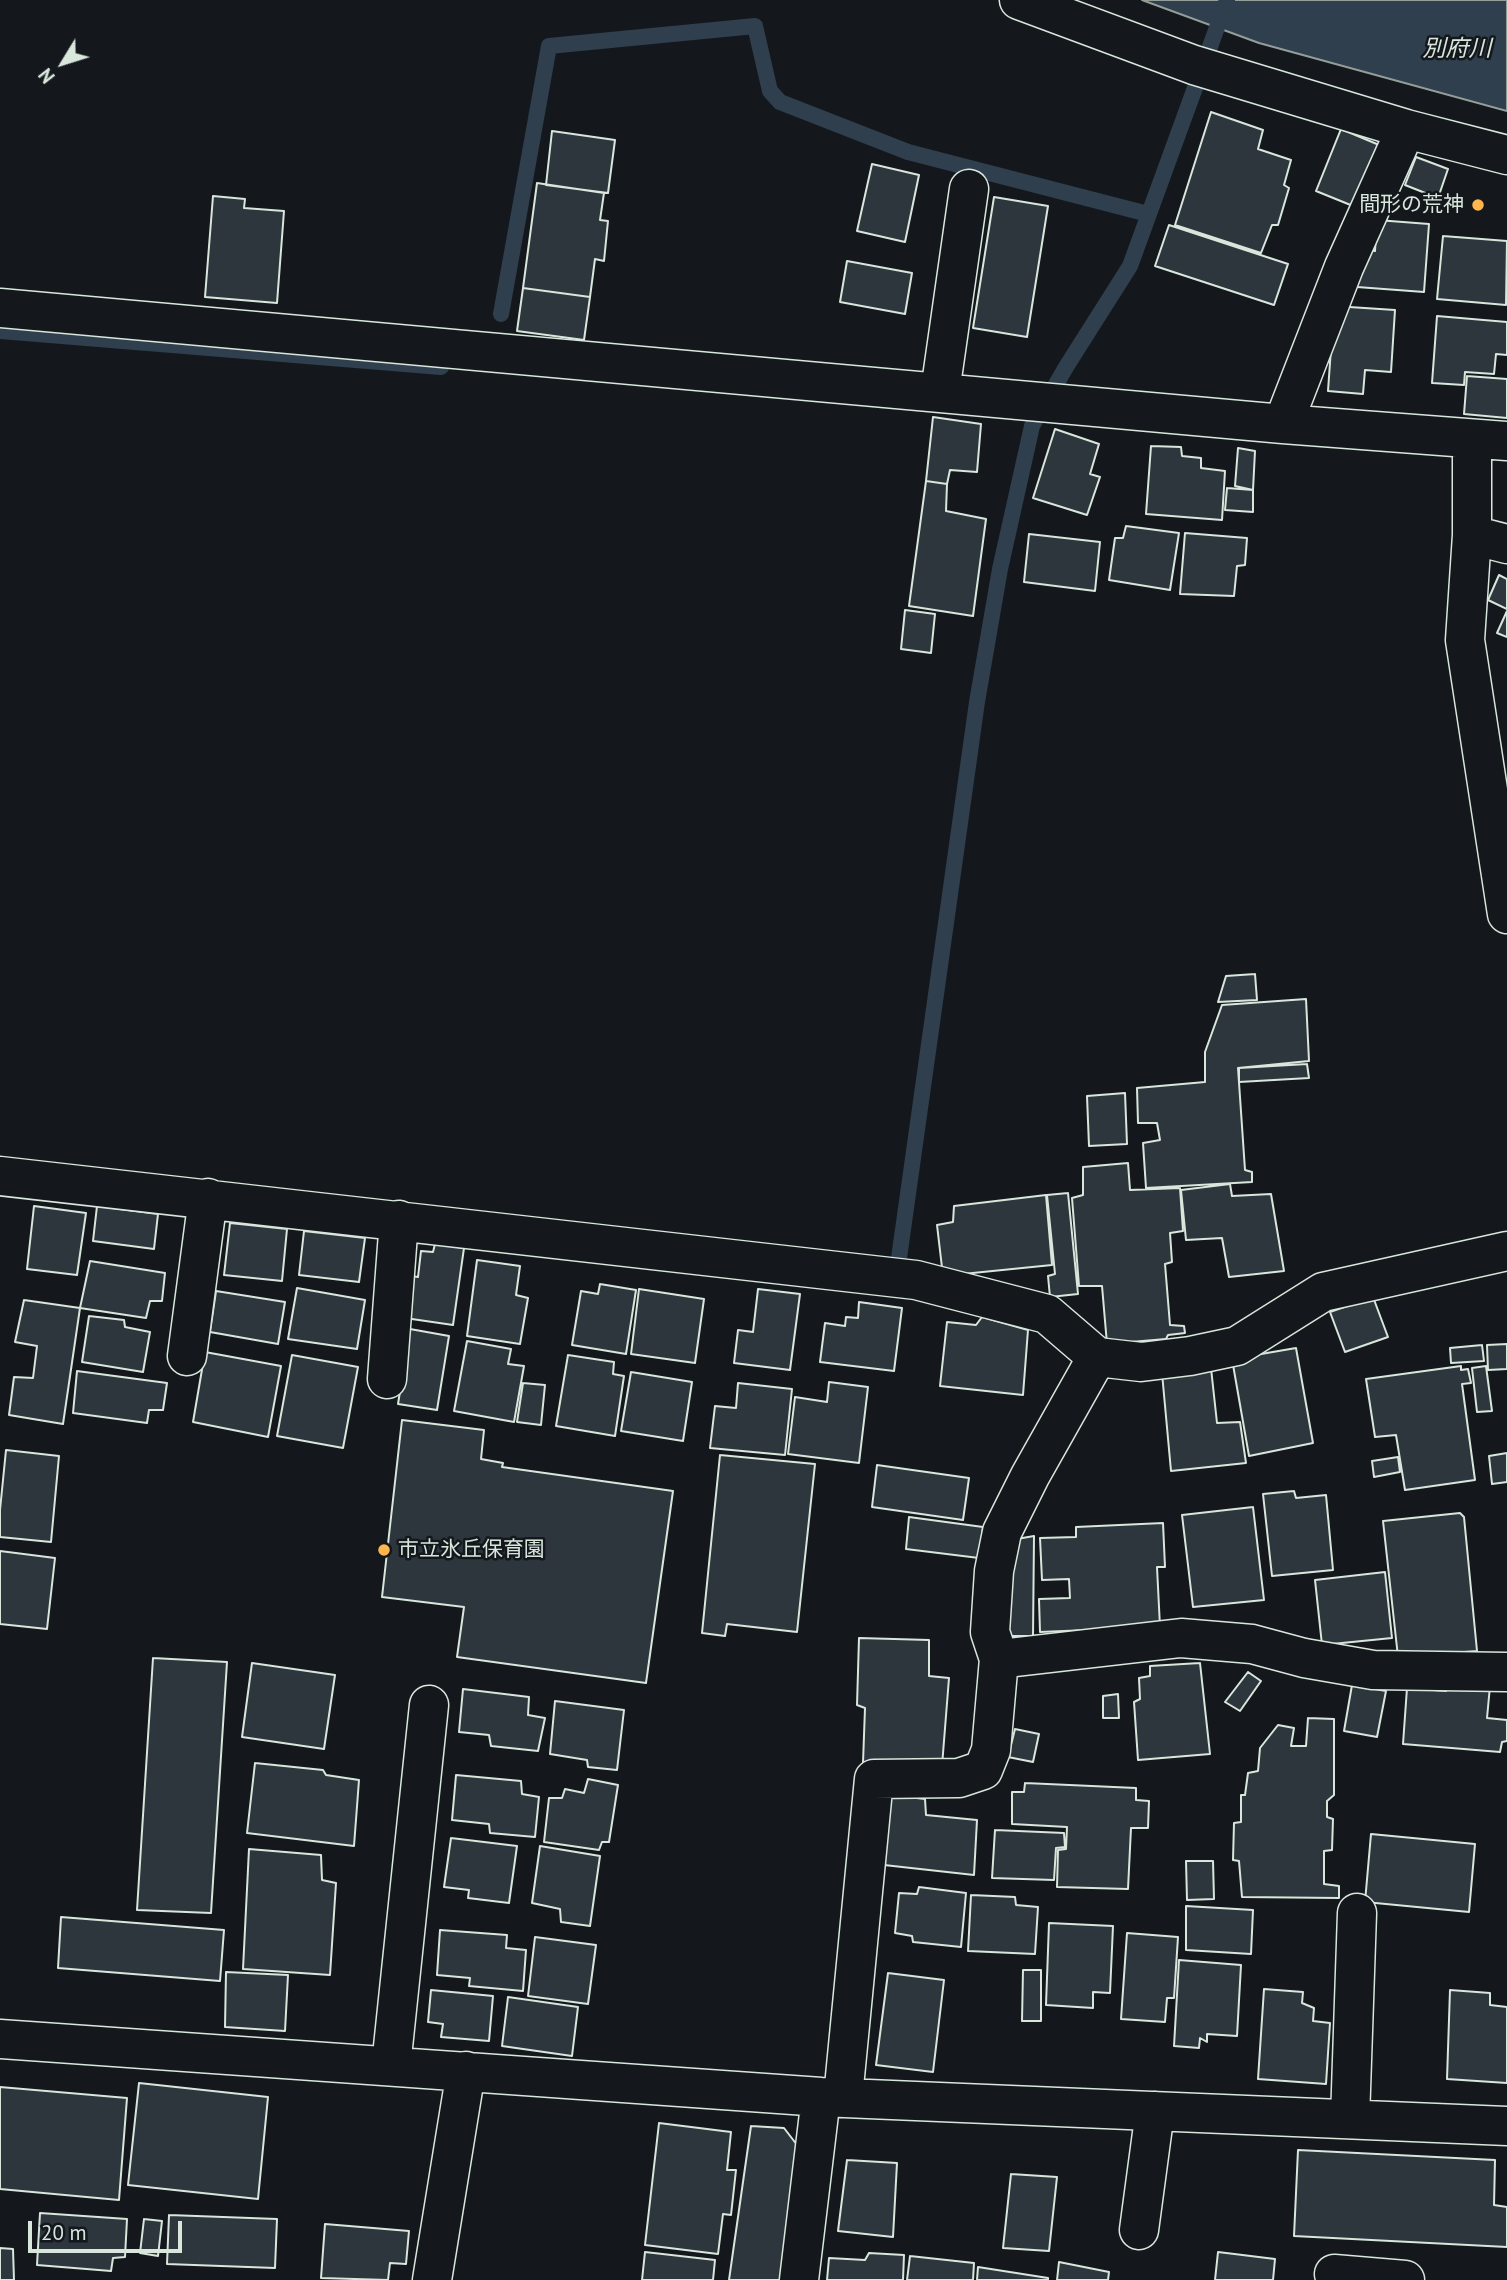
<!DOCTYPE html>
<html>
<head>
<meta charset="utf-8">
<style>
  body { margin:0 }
  #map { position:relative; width:1507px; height:2280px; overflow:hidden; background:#14181c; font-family:"PT Sans",sans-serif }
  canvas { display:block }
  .north { position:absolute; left:28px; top:28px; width:70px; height:70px; -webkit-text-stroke:5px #14181c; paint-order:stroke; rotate:232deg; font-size:19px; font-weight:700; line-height:28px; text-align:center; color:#d8e6dc }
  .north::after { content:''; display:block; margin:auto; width:24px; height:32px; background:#d8e6dc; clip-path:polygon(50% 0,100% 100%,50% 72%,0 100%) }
  .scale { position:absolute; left:28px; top:2221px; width:154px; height:32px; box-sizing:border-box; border:4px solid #d8e6dc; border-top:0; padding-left:9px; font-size:21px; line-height:24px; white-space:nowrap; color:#d8e6dc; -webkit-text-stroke:5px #14181c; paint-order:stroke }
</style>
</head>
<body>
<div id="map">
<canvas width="1507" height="2280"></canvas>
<div class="north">N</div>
<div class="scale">20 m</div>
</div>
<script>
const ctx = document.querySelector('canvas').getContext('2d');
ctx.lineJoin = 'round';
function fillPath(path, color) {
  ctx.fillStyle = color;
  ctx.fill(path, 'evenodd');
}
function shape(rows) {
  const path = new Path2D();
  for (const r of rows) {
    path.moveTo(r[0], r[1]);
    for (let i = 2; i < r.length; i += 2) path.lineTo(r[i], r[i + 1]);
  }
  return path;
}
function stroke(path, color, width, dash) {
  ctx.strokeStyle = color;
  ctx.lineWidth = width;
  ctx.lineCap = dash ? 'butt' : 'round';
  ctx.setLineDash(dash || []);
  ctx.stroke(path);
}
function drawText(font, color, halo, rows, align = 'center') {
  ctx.font = font + ' "PT Sans","Noto Sans JP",sans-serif';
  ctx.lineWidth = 5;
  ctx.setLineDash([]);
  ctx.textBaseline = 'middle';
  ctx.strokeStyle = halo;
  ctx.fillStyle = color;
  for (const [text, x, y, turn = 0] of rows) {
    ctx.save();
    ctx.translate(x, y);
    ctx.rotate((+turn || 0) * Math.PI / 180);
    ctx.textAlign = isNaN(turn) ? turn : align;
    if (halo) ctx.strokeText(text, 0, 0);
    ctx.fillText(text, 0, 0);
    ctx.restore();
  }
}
const water = shape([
  [1142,0,1507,0,1507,111,1259,43,1142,0]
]);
fillPath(water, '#2f3f4d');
stroke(water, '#939e99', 2);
stroke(shape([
  [501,314,549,46,755,26,770,91,780,102,908,152,1148,214],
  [0,331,441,367],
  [899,1258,977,702,1000,569,1032,426,1066,367,1130,266,1227,0]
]), '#2f3f4d', 16);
const building = shape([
  [1211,112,1263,130,1258,149,1291,160,1284,185,1289,188,1278,225,1272,225,1261,253,1175,225,1211,112],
  [1341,129,1384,147,1358,208,1316,191,1341,129],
  [552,131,615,140,608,193,546,185,552,131],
  [1416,157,1448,169,1438,198,1405,185,1416,157],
  [872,164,919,175,905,242,857,231,872,164],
  [537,183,604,193,600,220,608,221,604,261,595,259,590,297,523,288,537,183],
  [213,196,245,199,244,208,284,211,277,303,205,297,213,196],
  [994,197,1048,206,1027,337,973,328,994,197],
  [1377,220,1429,224,1424,292,1357,287,1360,249,1375,251,1377,220],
  [1169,225,1288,264,1274,305,1155,266,1169,225],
  [1443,236,1507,241,1506,305,1437,299,1443,236],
  [847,261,912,273,905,314,840,302,847,261],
  [523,288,590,297,584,340,517,331,523,288],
  [1334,306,1395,310,1391,372,1365,370,1363,394,1328,391,1334,306],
  [1437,316,1507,322,1507,355,1496,354,1494,374,1465,372,1464,385,1432,383,1437,316],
  [1467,376,1507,379,1507,418,1464,414,1467,376],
  [933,417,981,424,977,472,950,470,947,484,926,481,933,417],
  [1055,429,1099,444,1090,474,1100,477,1087,515,1033,498,1055,429],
  [1151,446,1181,447,1182,456,1201,458,1201,468,1225,471,1222,520,1146,514,1151,446],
  [1238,448,1255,451,1253,490,1235,486,1238,448],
  [926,481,947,484,946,511,986,519,973,616,909,606,926,481],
  [1227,488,1253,490,1253,512,1225,510,1227,488],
  [1126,526,1179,533,1170,590,1109,580,1115,538,1123,538,1126,526],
  [1185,533,1247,538,1245,565,1237,566,1234,596,1180,594,1185,533],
  [1029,534,1100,542,1095,591,1024,582,1029,534],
  [1499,575,1507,579,1507,609,1488,600,1499,575],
  [905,610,935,614,931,653,901,649,905,610],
  [1507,611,1507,637,1497,633,1507,611],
  [1255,974,1257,1000,1218,1002,1226,976,1255,974],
  [1306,999,1309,1061,1238,1068,1245,1170,1252,1172,1252,1182,1146,1188,1143,1143,1160,1140,1157,1123,1138,1123,1137,1088,1205,1082,1205,1052,1222,1005,1306,999],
  [1307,1064,1309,1078,1239,1082,1239,1068,1307,1064],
  [1125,1093,1127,1144,1089,1146,1087,1096,1125,1093],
  [1128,1163,1130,1190,1180,1188,1183,1231,1170,1233,1172,1262,1165,1264,1170,1325,1184,1326,1185,1333,1168,1335,1166,1339,1107,1344,1102,1286,1079,1286,1072,1198,1083,1195,1083,1167,1128,1163],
  [1230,1184,1232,1196,1271,1194,1284,1271,1229,1277,1222,1238,1186,1240,1181,1190,1230,1184],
  [1068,1193,1078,1294,1050,1297,1048,1276,1055,1274,1047,1195,1068,1193],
  [1046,1195,1052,1265,943,1276,937,1225,953,1222,954,1206,1046,1195],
  [34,1206,86,1213,77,1275,27,1269,34,1206],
  [97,1206,158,1214,154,1249,93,1241,97,1206],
  [230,1223,287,1229,282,1281,224,1275,230,1223],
  [304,1231,365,1238,359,1282,299,1275,304,1231],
  [435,1244,464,1248,453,1325,405,1318,411,1276,418,1277,421,1251,433,1252,435,1244],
  [477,1260,520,1266,516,1295,528,1298,520,1344,467,1336,477,1260],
  [90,1261,165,1273,162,1301,150,1301,146,1318,80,1308,90,1261],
  [600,1284,636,1290,626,1354,572,1345,581,1291,598,1294,600,1284],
  [297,1288,365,1300,357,1349,288,1339,297,1288],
  [639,1289,704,1299,695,1363,631,1354,639,1289],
  [758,1289,800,1294,790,1370,734,1363,738,1330,753,1332,758,1289],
  [216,1291,285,1302,278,1344,210,1332,216,1291],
  [1373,1297,1388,1337,1345,1352,1330,1312,1373,1297],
  [24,1300,80,1308,63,1424,9,1415,14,1377,33,1378,37,1346,15,1342,24,1300],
  [859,1302,902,1308,894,1371,820,1362,825,1323,845,1326,846,1317,858,1318,859,1302],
  [89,1316,124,1320,125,1327,150,1332,143,1372,82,1362,89,1316],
  [982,1317,1028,1330,1023,1395,940,1386,947,1322,976,1325,982,1317],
  [410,1329,449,1336,437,1410,398,1404,410,1329],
  [467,1341,511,1349,508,1364,524,1366,514,1422,454,1411,467,1341],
  [1507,1344,1507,1369,1488,1370,1487,1345,1507,1344],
  [1482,1345,1484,1361,1451,1363,1450,1348,1482,1345],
  [1296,1348,1313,1443,1249,1456,1232,1359,1296,1348],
  [205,1352,281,1366,268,1437,193,1422,205,1352],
  [292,1355,358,1367,343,1448,277,1436,292,1355],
  [568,1355,614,1362,613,1374,624,1376,615,1436,556,1426,568,1355],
  [1461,1366,1461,1370,1468,1369,1471,1383,1462,1384,1475,1480,1405,1490,1396,1435,1375,1437,1366,1379,1461,1366],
  [1486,1366,1492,1411,1477,1412,1472,1368,1486,1366],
  [1211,1368,1217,1423,1240,1422,1246,1463,1171,1471,1162,1373,1211,1368],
  [77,1371,167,1383,163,1410,149,1410,147,1423,73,1413,77,1371],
  [631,1372,692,1382,683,1441,621,1431,631,1372],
  [829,1382,868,1387,859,1463,788,1454,795,1397,827,1402,829,1382],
  [523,1383,545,1385,541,1425,517,1422,523,1383],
  [738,1383,792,1389,785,1455,710,1448,715,1406,736,1408,738,1383],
  [402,1420,484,1430,481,1459,503,1463,502,1467,673,1491,646,1683,457,1657,464,1607,382,1597,402,1420],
  [6,1450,59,1456,51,1542,0,1537,0,1510,6,1450],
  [1507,1453,1507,1482,1492,1484,1489,1456,1507,1453],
  [720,1455,815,1464,797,1632,727,1624,725,1636,702,1633,720,1455],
  [1398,1457,1400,1472,1374,1477,1372,1461,1398,1457],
  [877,1465,969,1478,963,1520,872,1507,877,1465],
  [1294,1491,1296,1498,1326,1495,1333,1570,1272,1576,1263,1494,1294,1491],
  [1253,1507,1264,1600,1193,1607,1182,1515,1253,1507],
  [1460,1513,1464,1517,1477,1651,1398,1657,1383,1521,1460,1513],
  [909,1517,983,1527,979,1558,906,1549,909,1517],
  [1163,1523,1165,1567,1157,1567,1160,1627,1040,1632,1039,1599,1070,1598,1069,1579,1042,1580,1040,1538,1076,1537,1076,1527,1163,1523],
  [1034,1536,1033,1636,1004,1636,1011,1540,1034,1536],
  [0,1551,55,1558,47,1629,0,1624,0,1551],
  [1385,1572,1392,1638,1322,1645,1315,1580,1385,1572],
  [859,1638,929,1640,929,1676,949,1678,942,1766,863,1763,865,1708,857,1705,859,1638],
  [153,1658,227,1662,211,1913,137,1910,153,1658],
  [252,1663,335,1675,324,1749,242,1737,252,1663],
  [1200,1663,1210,1754,1138,1760,1134,1702,1140,1699,1139,1678,1150,1676,1150,1666,1200,1663],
  [1248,1672,1261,1681,1240,1711,1225,1702,1248,1672],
  [1352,1685,1386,1691,1377,1737,1344,1731,1352,1685],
  [1490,1686,1487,1718,1507,1720,1507,1741,1502,1742,1500,1752,1403,1744,1407,1688,1446,1691,1448,1687,1490,1686],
  [463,1689,529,1697,528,1715,545,1718,538,1751,491,1746,489,1735,459,1732,463,1689],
  [1118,1694,1119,1718,1103,1718,1103,1696,1118,1694],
  [555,1701,624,1710,617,1770,588,1767,587,1760,550,1754,555,1701],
  [1308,1718,1334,1719,1334,1795,1327,1801,1327,1817,1333,1819,1332,1850,1324,1851,1324,1884,1339,1886,1339,1898,1242,1897,1239,1861,1233,1860,1234,1823,1241,1822,1241,1795,1245,1795,1248,1773,1258,1771,1260,1748,1278,1725,1294,1728,1291,1746,1306,1746,1308,1718],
  [1015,1729,1039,1734,1033,1762,1008,1757,1015,1729],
  [255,1763,323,1770,326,1775,359,1780,354,1846,247,1833,255,1763],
  [456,1775,521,1781,522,1794,539,1797,535,1837,490,1833,489,1824,452,1820,456,1775],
  [588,1779,618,1785,609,1842,602,1842,599,1850,544,1842,549,1798,562,1798,565,1789,584,1793,588,1779],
  [1025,1783,1136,1788,1136,1800,1149,1801,1148,1828,1131,1828,1128,1889,1057,1887,1058,1850,1066,1849,1067,1827,1012,1824,1012,1792,1024,1792,1025,1783],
  [891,1795,925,1799,926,1815,977,1820,974,1875,884,1865,891,1795],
  [995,1830,1064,1833,1065,1847,1056,1848,1054,1880,992,1878,995,1830],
  [1371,1834,1475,1844,1469,1912,1365,1902,1371,1834],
  [451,1838,517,1846,509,1903,468,1898,469,1890,444,1887,451,1838],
  [540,1846,600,1856,590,1926,561,1922,560,1909,532,1903,540,1846],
  [249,1849,321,1855,322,1880,336,1883,330,1975,243,1969,249,1849],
  [1186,1861,1213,1861,1214,1899,1187,1900,1186,1861],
  [919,1887,966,1893,961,1947,913,1942,912,1936,895,1933,899,1893,917,1894,919,1887],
  [971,1895,1015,1897,1016,1905,1038,1907,1035,1954,968,1951,971,1895],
  [1186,1906,1253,1910,1251,1954,1186,1950,1186,1906],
  [61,1917,224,1930,220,1981,58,1968,61,1917],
  [1049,1923,1113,1926,1110,1993,1093,1992,1093,2008,1046,2005,1049,1923],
  [440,1930,507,1935,506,1948,526,1950,523,1991,469,1986,470,1978,437,1975,440,1930],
  [1127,1933,1178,1937,1174,1998,1167,1998,1165,2022,1121,2019,1127,1933],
  [535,1937,596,1945,588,2004,528,1996,535,1937],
  [1179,1960,1241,1965,1237,2036,1207,2034,1207,2042,1200,2038,1199,2048,1174,2046,1179,1960],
  [1023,1970,1041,1970,1041,2021,1022,2021,1023,1970],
  [226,1972,288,1975,285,2031,225,2027,226,1972],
  [888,1973,944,1980,933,2072,876,2065,888,1973],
  [1264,1989,1303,1992,1302,2003,1314,2008,1313,2021,1330,2023,1326,2084,1258,2079,1264,1989],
  [431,1990,493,1996,489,2041,441,2037,443,2024,428,2022,431,1990],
  [1450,1990,1490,1993,1490,2005,1507,2007,1507,2083,1447,2079,1450,1990],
  [508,1997,578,2007,572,2056,502,2046,508,1997],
  [139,2083,268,2097,258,2199,128,2185,139,2083],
  [0,2087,127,2098,119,2200,0,2189,0,2087],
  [659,2123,731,2132,727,2170,736,2170,731,2215,723,2214,718,2254,645,2245,659,2123],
  [751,2126,784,2128,804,2154,780,2280,729,2280,751,2126],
  [1298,2150,1495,2160,1494,2205,1507,2207,1507,2247,1294,2236,1298,2150],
  [847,2160,897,2163,893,2237,838,2231,847,2160],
  [1011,2174,1057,2177,1049,2251,1003,2248,1011,2174],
  [40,2213,127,2219,125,2257,113,2258,111,2271,37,2265,40,2213],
  [169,2215,277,2219,275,2268,167,2264,169,2215],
  [144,2219,162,2221,158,2256,140,2253,144,2219],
  [325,2224,409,2231,406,2264,390,2263,388,2280,321,2278,325,2224],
  [0,2248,13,2249,14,2280,0,2280,0,2248],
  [645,2252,715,2260,713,2280,642,2280,645,2252],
  [1218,2252,1275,2259,1273,2280,1215,2280,1218,2252],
  [869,2253,904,2255,903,2280,827,2280,829,2258,865,2260,869,2253],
  [910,2256,974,2263,973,2280,907,2280,910,2256],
  [1059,2262,1109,2272,1108,2280,1057,2280,1059,2262],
  [978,2267,1048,2278,1048,2280,977,2280,978,2267]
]);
fillPath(building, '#2c363c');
stroke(building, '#d8e6dc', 2);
const minor = shape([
  [1019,0,1194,65,1406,129,1507,155],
  [0,308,1283,424,1507,441],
  [940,392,969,189],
  [1283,424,1344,267,1406,129],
  [1472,439,1472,535,1465,640,1507,914],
  [1472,535,1507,544],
  [0,1176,916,1280,1047,1314,1097,1357,1141,1362,1190,1356,1237,1346,1323,1292,1507,1251],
  [187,1356,208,1198],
  [387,1379,399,1220],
  [999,1659,1181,1638,1252,1644,1304,1658,1373,1670,1507,1672],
  [0,2039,821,2097,1507,2126],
  [391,2066,429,1705],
  [843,2097,874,1779,959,1778,983,1770,991,1750,999,1659,990,1632,994,1571,1002,1532,1030,1476,1097,1357],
  [1350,2119,1357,1913],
  [1139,2230,1155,2111],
  [1334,2274,1405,2280],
  [432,2280,466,2071],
  [799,2280,821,2097]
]);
stroke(minor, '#d8e6dc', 41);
stroke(minor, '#14181c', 38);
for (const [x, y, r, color] of [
  [1478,205,7,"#ffb74d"],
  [384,1550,7,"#ffb74d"]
]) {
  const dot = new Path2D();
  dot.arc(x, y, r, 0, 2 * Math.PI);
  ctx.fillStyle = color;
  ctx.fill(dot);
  stroke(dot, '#14181c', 2.5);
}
drawText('21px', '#d8e6dc', '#14181c', [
  ["間形の荒神",1464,205],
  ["市立氷丘保育園",398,1550,"left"]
], 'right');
drawText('italic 23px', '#d8e6dc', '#14181c', [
  ["別府川",1457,49]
]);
</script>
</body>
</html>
